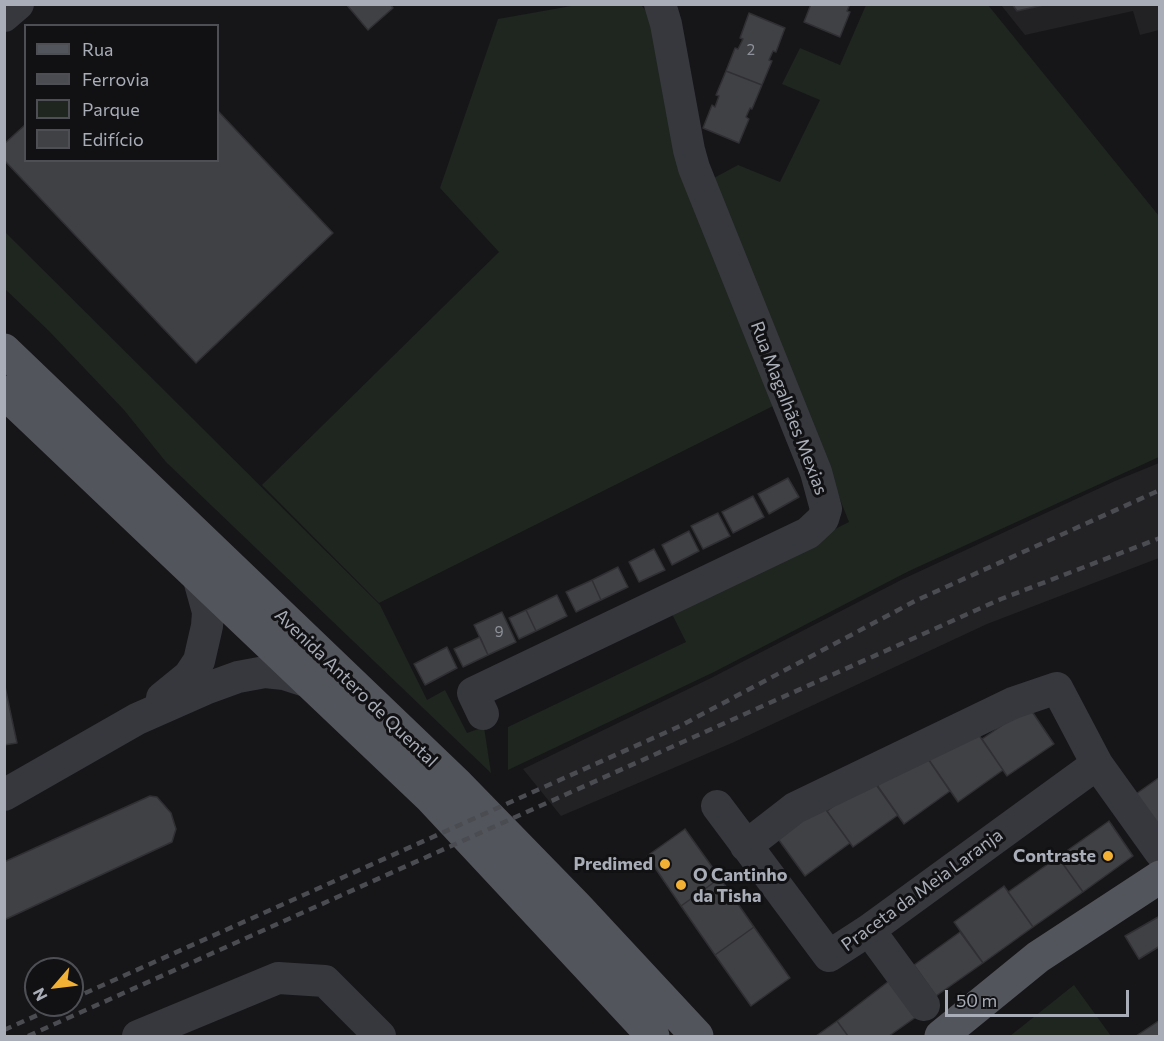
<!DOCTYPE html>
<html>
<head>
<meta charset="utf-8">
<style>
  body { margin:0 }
  #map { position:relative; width:1164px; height:1041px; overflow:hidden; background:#161618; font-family:Commissioner,sans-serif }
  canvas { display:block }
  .frame { position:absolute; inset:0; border:6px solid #a8adb8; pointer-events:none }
  .legend { position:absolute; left:24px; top:24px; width:195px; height:138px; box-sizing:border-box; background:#111113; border:2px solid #4d4f55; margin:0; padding:8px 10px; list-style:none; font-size:18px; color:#a8adb8 }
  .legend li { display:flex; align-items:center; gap:12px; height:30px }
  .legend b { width:30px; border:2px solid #4d4f55 }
  .north { position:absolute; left:24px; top:957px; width:60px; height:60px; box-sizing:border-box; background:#111113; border:2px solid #4d4f55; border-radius:50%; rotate:242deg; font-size:16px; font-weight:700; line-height:24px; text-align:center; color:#a8adb8 }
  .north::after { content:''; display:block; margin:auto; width:21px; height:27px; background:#f2b134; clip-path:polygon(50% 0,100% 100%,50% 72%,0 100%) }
  .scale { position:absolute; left:945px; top:990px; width:184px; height:27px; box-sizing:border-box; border:3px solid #a8adb8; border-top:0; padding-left:8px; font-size:18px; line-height:21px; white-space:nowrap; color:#a8adb8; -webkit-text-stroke:4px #111113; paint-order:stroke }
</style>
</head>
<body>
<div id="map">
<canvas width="1164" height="1041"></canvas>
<div class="frame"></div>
<ul class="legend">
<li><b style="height:8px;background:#53555c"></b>Rua</li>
<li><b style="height:8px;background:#4a4c52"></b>Ferrovia</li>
<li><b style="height:16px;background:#1e261f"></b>Parque</li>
<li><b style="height:16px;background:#404145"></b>Edifício</li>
</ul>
<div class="north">N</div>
<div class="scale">50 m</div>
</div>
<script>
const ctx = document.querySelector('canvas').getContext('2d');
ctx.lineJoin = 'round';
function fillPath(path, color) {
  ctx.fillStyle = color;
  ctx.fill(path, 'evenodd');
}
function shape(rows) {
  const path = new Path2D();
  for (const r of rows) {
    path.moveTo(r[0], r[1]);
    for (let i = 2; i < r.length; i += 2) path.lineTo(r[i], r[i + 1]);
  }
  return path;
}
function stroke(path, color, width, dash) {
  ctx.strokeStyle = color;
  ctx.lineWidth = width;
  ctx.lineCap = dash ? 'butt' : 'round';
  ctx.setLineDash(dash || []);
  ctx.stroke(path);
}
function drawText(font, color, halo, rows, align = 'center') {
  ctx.font = font + ' Commissioner,sans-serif';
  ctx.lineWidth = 6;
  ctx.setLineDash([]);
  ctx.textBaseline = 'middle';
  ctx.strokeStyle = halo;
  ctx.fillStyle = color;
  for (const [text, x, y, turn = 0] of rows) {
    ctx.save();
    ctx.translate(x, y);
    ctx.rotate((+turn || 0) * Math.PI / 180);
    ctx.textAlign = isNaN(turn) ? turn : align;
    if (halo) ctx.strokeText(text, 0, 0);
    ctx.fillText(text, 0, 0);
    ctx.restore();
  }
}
fillPath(shape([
  [1001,5,1159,5,1159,30,1140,35,1133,11,1025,35],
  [1159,463,1159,558,987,624,732,743,561,816,523,769,711,678,903,579,1115,481]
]), '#222225');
fillPath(shape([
  [577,5,641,5,651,17,775,405,379,603,262,485,499,252,440,188,498,19],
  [866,5,988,5,1159,216,1159,457,909,571,714,672,508,770,508,727,686,642,671,612,849,522,712,179,738,165,780,182,820,100,782,84,800,48,840,65],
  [4,231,380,605,427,700,445,690,467,733,484,727,491,773,166,462,124,410,49,331,5,289],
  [1074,985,1111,1036,1010,1036]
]), '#1e261f');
const building = shape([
  [346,4,390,4,393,8,368,30,346,4],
  [811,4,850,4,847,11,850,12,840,37,804,22,811,4],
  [1012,4,1048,4,1017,11,1012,4],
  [749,13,785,28,776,52,773,51,769,60,772,61,762,85,726,71,735,48,738,49,743,39,740,38,749,13],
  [726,71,762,85,752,109,750,108,746,117,749,119,739,143,703,128,712,105,715,107,719,96,716,95,726,71],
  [218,111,333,233,196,363,4,160,4,144,26,124,26,160,218,160,218,111],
  [788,478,799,497,769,514,758,494,788,478],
  [753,496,764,517,733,533,722,512,753,496],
  [718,513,730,536,703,549,691,526,718,513],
  [689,531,699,551,672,565,662,545,689,531],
  [654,549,665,570,639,582,629,562,654,549],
  [618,567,628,587,601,600,592,580,618,567],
  [592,580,601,600,576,612,566,592,592,580],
  [557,595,567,616,536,631,526,610,557,595],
  [526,610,536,631,519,639,509,618,526,610],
  [502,612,516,642,488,655,474,625,502,612],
  [480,637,488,655,463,667,454,649,480,637],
  [447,647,457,668,425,685,414,664,447,647],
  [4,682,17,743,4,745,4,682],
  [1029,707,1054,744,1007,776,982,739,1029,707],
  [974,728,1003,770,958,802,929,760,974,728],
  [924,753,950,791,904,824,877,786,924,753],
  [1160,777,1160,837,1133,796,1160,777],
  [872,778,898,815,853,847,827,811,872,778],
  [150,796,157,797,171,813,176,829,172,842,4,920,4,862,150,796],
  [821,803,850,843,805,876,776,836,821,803],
  [1109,821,1133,856,1083,892,1058,857,1109,821],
  [685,829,720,878,681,906,647,856,685,829],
  [1058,857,1083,892,1033,927,1008,892,1058,857],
  [720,878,754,927,715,955,681,906,720,878],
  [1004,886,1033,927,983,963,954,922,1004,886],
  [1160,916,1160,946,1139,959,1125,936,1160,916],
  [754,927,790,978,751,1006,715,955,754,927],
  [960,932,983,963,936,996,914,965,960,932],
  [889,981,916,1017,889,1036,848,1036,837,1021,889,981],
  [1160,1020,1160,1036,1136,1036,1160,1020],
  [837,1021,848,1036,816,1036,837,1021]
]);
fillPath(building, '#404145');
stroke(building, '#303034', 1.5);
stroke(shape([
  [4,16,18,4],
  [162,698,189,676,199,661,207,626,208,612,198,576],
  [483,714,473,693,808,533,823,519,826,509,816,472,694,168,689,150,666,24,660,4],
  [4,795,137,719,205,689,238,677,265,672,284,674,309,682],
  [717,806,829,956,869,930,1097,764],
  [746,846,795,808,1013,703,1057,688,1097,764,1160,852],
  [869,930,924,1005],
  [138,1036,278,978,325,981,380,1036]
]), '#37383d', 32);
stroke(shape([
  [4,350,458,785,576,906,697,1036],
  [4,392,430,797,653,1036],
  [941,1036,1038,957,1160,877]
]), '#53555c', 33);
stroke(shape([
  [72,999,680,726,915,601,1160,490],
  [4,1030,60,1005],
  [28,1036,1001,599,1160,538]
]), '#4a4c52', 4.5, [8, 6]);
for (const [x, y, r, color] of [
  [1108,856,6,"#f2b134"],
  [665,864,6,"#f2b134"],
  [681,885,6,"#f2b134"]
]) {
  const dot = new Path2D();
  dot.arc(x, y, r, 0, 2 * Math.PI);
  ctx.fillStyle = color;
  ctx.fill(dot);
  stroke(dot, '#111113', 2);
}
drawText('15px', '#8e929b', null, [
  ["2",751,50],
  ["9",499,632]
]);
drawText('18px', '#a8adb8', '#111113', [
  ["Rua Magalhães Mexias",789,408,69],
  ["Avenida Antero de Quental",356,688,44],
  ["Praceta da Meia Laranja",922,890,-36]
]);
drawText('bold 18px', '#a8adb8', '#111113', [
  ["Contraste",1096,856],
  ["Predimed",653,864],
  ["O Cantinho",693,875,"left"],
  ["da Tisha",693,896,"left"]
], 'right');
</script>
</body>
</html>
